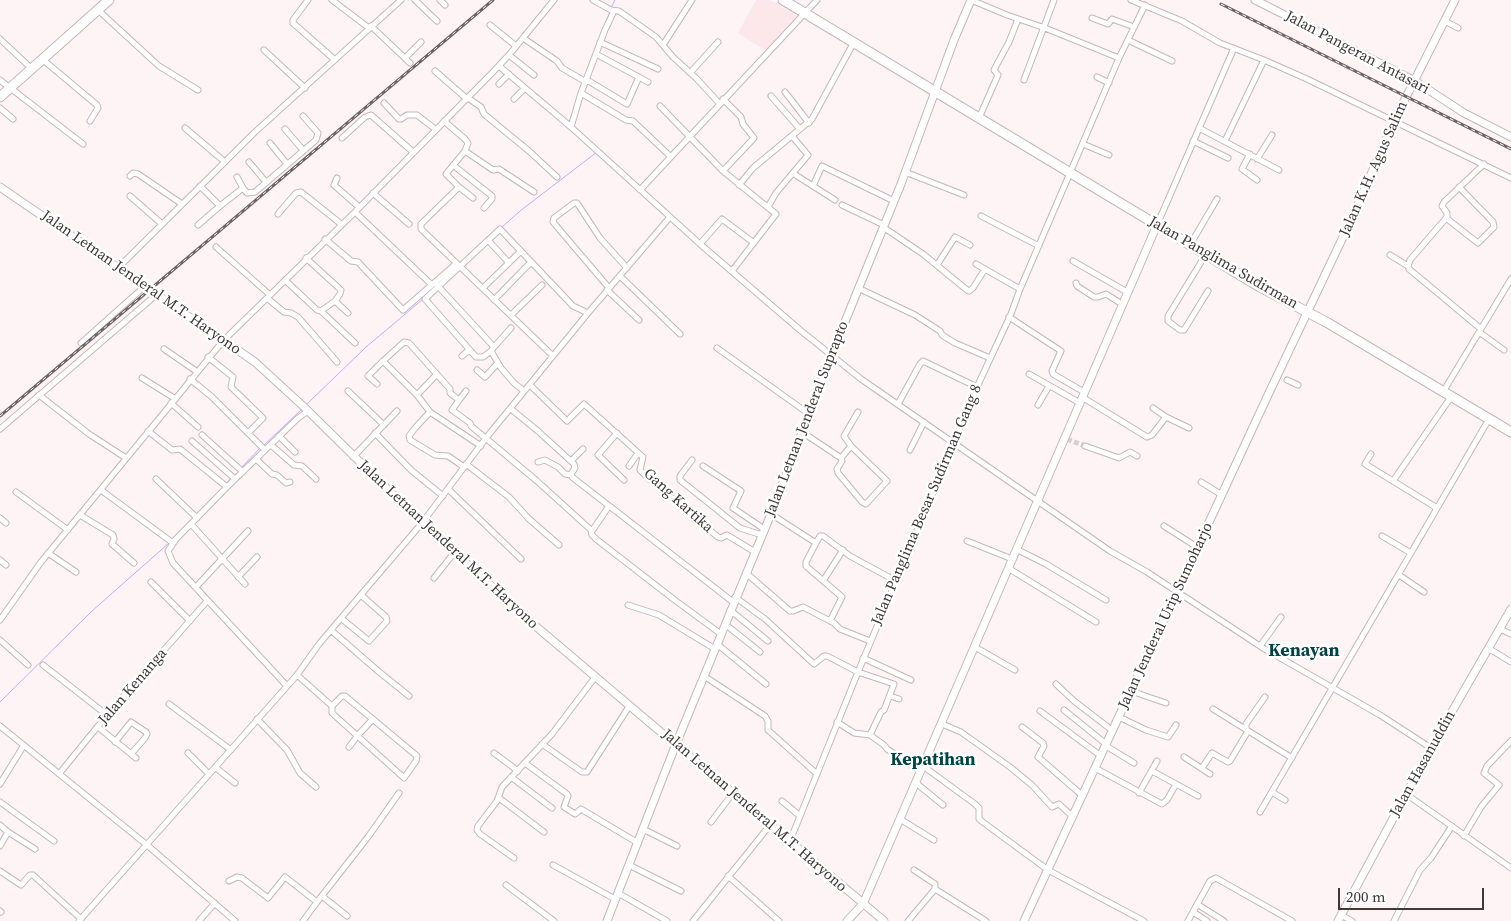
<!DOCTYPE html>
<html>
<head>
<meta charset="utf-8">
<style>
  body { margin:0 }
  #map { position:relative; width:1511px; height:921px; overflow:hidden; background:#fef3f5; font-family:"Source Serif 4",serif }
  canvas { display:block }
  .scale { position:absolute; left:1338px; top:888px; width:146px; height:22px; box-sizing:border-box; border:2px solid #40393a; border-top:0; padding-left:6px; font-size:15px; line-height:18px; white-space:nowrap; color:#40393a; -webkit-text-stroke:4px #fff; paint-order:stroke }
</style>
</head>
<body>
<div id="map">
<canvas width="1511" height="921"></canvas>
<div class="scale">200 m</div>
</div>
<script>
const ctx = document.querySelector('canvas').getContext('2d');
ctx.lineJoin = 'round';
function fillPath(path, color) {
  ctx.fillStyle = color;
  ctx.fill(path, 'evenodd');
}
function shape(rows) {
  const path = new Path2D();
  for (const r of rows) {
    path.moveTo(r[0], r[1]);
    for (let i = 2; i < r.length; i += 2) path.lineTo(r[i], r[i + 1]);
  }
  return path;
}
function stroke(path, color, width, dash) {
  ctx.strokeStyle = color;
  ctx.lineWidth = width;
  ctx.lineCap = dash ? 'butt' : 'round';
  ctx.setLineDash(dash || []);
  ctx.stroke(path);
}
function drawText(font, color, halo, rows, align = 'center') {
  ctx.font = font + ' "Source Serif 4",serif';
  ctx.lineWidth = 5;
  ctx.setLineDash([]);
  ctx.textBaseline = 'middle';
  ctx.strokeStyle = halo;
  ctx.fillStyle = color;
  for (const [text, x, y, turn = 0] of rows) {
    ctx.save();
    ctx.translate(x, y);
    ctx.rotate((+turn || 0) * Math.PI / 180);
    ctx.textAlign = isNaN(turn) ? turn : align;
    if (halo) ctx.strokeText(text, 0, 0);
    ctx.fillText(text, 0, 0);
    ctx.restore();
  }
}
fillPath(shape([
  [756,0,770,0,799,17,768,52,738,33]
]), '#fce7eb');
stroke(shape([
  [611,8,615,0],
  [590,62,610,12],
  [569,123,578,96],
  [502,227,520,211,597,152],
  [306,405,365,348,423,299],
  [264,445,301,410],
  [241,468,261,447],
  [226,484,231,478],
  [196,515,223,487],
  [0,702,92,611,169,543]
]), '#c2adf5', 1);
stroke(shape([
  [1067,439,1085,446]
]), '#d8ced0', 5, [5, 2.5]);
const street = shape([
  [308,0,293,20,293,23,335,60],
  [332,0,369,28],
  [415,0,437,21],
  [440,0,445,5],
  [593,0,611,10,619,11,656,37,673,57,697,79,719,103],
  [971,0,1007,15,1045,28,1119,58],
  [1131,0,1182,21,1220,43,1264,60,1307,79,1511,178],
  [98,10,159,66,198,90],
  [1092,18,1108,24,1112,19,1134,27],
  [1445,21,1458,28],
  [490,25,516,46],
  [371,26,410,63],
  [523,38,557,61,562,68,586,82],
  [0,39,31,68],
  [1128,40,1172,61],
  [600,42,658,69],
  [663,45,692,0],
  [264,50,305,88],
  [596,54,648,82],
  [509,55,534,75],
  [405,58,421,42],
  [42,59,97,105,98,108,90,121],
  [499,66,571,127,700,244,800,330,861,379,1110,551,1147,572,1263,648,1380,715,1431,748],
  [435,71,467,99],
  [690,73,718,42],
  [1097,77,1109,83],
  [0,80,83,144],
  [587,80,627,104,639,77],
  [1024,80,1054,0],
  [499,84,509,74],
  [785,92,809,123],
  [581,93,626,120,633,121,670,156],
  [771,96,800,129],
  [468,98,481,107,484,114,529,151,557,177],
  [514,99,525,88],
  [723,99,741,117,743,124,754,138,723,171],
  [384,103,399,119,401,119,407,115,417,115,435,129],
  [660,106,723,171,776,214,732,271],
  [0,108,13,119],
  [979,118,998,75,994,70,995,68,1009,42,1018,19],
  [444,121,465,139,468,143,465,151,446,174,459,187,421,224,421,229,553,356],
  [571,127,581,93,605,30,614,11],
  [185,128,225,162],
  [1199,128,1279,170],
  [285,129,303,150],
  [342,138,365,117,371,115,413,152],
  [1193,141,1228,158],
  [1225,141,1264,60],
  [270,143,287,164],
  [1083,144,1109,155],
  [465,151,493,170,499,169,534,192],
  [1250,154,1242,169,1257,180],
  [1257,159,1272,135],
  [249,162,266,182],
  [453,165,492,196,492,199,484,208],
  [905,172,964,195],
  [794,174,835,200],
  [130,176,133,173,138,174,182,204],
  [237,177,243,188],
  [337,178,334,185,359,207],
  [739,185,753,168,812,119,854,42],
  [200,186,220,206,243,188,247,193,255,192,316,140,318,133,303,116],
  [813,186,822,166,894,201],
  [459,187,473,198],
  [640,190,817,0],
  [373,193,409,224],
  [130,196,162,224],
  [842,205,884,225],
  [768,207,776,193,808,155,792,136],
  [355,212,432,285],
  [278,214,296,193,301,192,341,224],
  [981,216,1039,246],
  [1446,218,1478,243,1494,227,1493,222,1459,187],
  [198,225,220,206],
  [1157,225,1234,48],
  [883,227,923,254,967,290,969,291,973,288,985,269],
  [325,239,351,261,358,262,403,310,456,264],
  [488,240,509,263],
  [700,244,722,219,754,243],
  [1190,245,1217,199],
  [216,247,270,295],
  [1206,254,1168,316,1168,321,1180,330,1184,330,1208,291],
  [1390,255,1408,266],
  [306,258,341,290,340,294,335,301,321,311],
  [1073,261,1127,292],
  [976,264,1020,289],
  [937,265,955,237,970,245],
  [118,268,255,132,401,0],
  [620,276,680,334],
  [285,280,317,310,321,311,355,343],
  [1076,283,1077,286,1094,297,1098,297,1106,294,1122,304],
  [437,285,494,347,491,351,501,368,514,383,524,391],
  [483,288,521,251],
  [609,288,553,222,554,218,574,203,577,203,600,238,627,268],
  [858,288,915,315,940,331,942,335,955,343,990,358],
  [607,290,639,320],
  [267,298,284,312,291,313,298,317,337,362],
  [494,300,531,262],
  [335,301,348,313],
  [511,315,542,285],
  [1009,317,1061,351,1052,371,1053,374,1084,392],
  [1481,329,1409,269,1408,266,1410,260,1447,217,1447,213,1442,206,1444,202,1484,164],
  [1479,332,1504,350],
  [81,343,145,286],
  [494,347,511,328],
  [717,348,809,414],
  [164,349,196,371],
  [491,351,483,357,476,357,425,299,500,229,573,306,588,313],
  [462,356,469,350],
  [208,357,233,377,231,387,263,418,248,433],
  [477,370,485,377,498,363],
  [1029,374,1080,403],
  [142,378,174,398],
  [190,379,212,397,265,450],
  [1287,380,1298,385],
  [377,384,368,376,383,361],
  [530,385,567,421,584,404,643,457,640,470,647,477,718,537,721,538,727,535,755,552],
  [348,391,384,425],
  [1443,392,1511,279],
  [39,395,89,434,126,458],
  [417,395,437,374],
  [1082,397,1147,437,1152,435,1166,417,1189,428],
  [459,400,466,391],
  [171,403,198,427],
  [898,404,920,364,923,361,977,387],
  [1038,405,1049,386],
  [1153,408,1166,417],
  [511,409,539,432,574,464,575,468,571,474,572,477,733,602],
  [430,412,415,428,409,436,410,440,435,455,448,456,464,467],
  [0,429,157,294],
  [148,431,172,450,180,449,227,487],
  [802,432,841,458,842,461,837,469,838,473,862,502,866,504,887,481,851,446,844,436,858,412],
  [375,433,411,470,443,496],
  [617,433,598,455,624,480],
  [202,435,243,472],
  [279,436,295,452],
  [192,441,235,479],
  [271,445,294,465,302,466,316,479],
  [481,446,430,412,417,395,383,361,404,342,409,343,450,389,450,393,459,400,452,410,470,423,471,426,537,481,591,530,592,535,596,539,676,601,721,634],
  [1085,446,1119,458,1130,452,1137,456],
  [910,450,924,422],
  [1371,454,1365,464,1393,481],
  [353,457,397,411],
  [841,458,851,446],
  [256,459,272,474,277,475,286,483,290,482],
  [692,460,680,476,680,480,740,528,762,535],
  [571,461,583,449],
  [538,462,545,460,558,467,565,474,571,475],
  [466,464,509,497,528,518,559,545],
  [629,466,638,453],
  [703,466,741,491,733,508,764,529],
  [156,479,197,518],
  [1201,482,1222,495],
  [448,489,521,559],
  [101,490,173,543],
  [16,492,68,530],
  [1437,508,1393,481,1451,397],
  [771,514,816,543,820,536,823,536,850,556,896,581],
  [80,515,113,535,114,539,112,544,134,563],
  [0,518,6,523],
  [191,524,245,584],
  [1164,526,1197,547],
  [592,531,609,506],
  [1382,536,1411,553],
  [967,541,1012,559],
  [816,543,806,562,806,566,842,597,830,621],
  [1016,549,1046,564,1106,600],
  [48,553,76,572],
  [0,560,6,565],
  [1008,568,1096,622],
  [746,573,790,611,793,611,803,607,834,623,840,629,870,641],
  [1399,575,1424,592],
  [238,577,257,557],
  [434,578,454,553],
  [823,581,843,550],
  [151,582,190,621],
  [196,587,248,531],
  [735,597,765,619,814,664,824,656,827,656,858,672,894,684,884,710,881,712,870,735],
  [628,605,659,615,715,649],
  [730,610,768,641],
  [342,619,369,641,387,621,386,617,361,595],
  [0,620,41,562,223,341,355,212,492,73,509,55,554,0],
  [725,624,760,652],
  [1500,629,1511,634],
  [332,631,378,671,409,696],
  [0,640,28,665],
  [717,644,766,684],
  [1260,646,1281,617],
  [975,647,1015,670],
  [1488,648,1511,662],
  [863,658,911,680],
  [43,665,107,715],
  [297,675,332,706,342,696,345,696,417,756,416,761,404,778,332,713,332,706],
  [704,676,765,716,768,721,768,730,817,774],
  [1056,684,1074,701,1113,731],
  [287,686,173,563,168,551,176,539,227,487,297,419,308,411],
  [1131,691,1166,703],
  [890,696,899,699],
  [169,704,231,750],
  [1213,709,1292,758],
  [1064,710,1106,744],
  [1040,711,1101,756],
  [1119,717,1146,730,1168,737,1176,725],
  [257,719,287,750,300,773,316,787],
  [837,722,854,733,870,735,884,745,887,749,921,772],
  [942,724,961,732,1010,767,1032,785,1052,807,1059,804,1073,817],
  [0,726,147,845,235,921],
  [98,727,136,758],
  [1022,727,1043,743,1044,746,1038,757,1083,796],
  [1246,729,1246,724,1265,697],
  [115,742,131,722,146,732,147,734,145,738,131,754],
  [542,744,582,772,587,772,630,705],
  [1106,746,1134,763],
  [349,747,358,735,373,719],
  [188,753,209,774],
  [494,753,518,771],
  [1184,757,1210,774],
  [525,763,567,794,568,796,564,807,575,814,581,809,638,843],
  [923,766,975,804,979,808,979,819,984,823,1048,870,1144,921],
  [215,767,235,783],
  [1095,768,1162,804,1167,800,1176,784],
  [1202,768,1212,753,1228,762,1230,761,1248,731],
  [1152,771,1198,796],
  [59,774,107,715,207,601],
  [511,777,552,808],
  [916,783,943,805],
  [0,784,24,745],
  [1272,792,1285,800],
  [1139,793,1157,761],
  [1406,794,1511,868],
  [499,798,544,832],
  [782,801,800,816],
  [0,802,54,841],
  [1260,812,1489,419],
  [900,819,934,840],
  [711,822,733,793],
  [0,825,8,832,0,846],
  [643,829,677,846],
  [8,832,35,849],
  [1464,836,1481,807,1499,785,1484,773,1487,766,1511,741],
  [790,841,858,672,977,387,1011,314,1020,289,1070,173,1119,58,1145,5],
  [514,858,480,834,477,830,478,826,497,801,502,787,552,734,596,676],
  [553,865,615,899],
  [629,865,681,891],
  [914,870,935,884,935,889],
  [0,871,21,885,30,875,33,875,81,919],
  [728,876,779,921],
  [229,881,237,877,242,878,268,898,285,877,317,902,368,837,399,793],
  [506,885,554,921],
  [618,893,667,921],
  [322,896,347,916],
  [1197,904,1224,921],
  [0,911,1,912],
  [1193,912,1207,921],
  [1341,915,1352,921],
  [79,921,297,675,319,644,422,523,486,438,588,313,670,217],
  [199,921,215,903],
  [303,921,317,902],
  [693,921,770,825],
  [908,921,935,889,986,921],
  [1188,921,1210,881,1216,878,1292,921],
  [1394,921,1420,870,1431,858,1452,826]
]);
const secondary = shape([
  [1255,0,1415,81,1464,113,1511,137],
  [0,187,255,362,303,406,422,523,539,629,884,921],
  [607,921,676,744,771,514,831,356,901,184,954,40,971,0],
  [847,921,863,904,1157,225],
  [1024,921,1268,395,1353,216,1394,121,1455,0],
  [1338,921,1431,748,1511,609]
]);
const highway = shape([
  [783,0,1260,287,1328,323,1511,432],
  [0,97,109,0]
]);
stroke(street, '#c7b6ba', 7);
stroke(secondary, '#c7b6ba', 9);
stroke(highway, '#c7b6ba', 11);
stroke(street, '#fff', 5);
stroke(secondary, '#fff', 7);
stroke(highway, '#fff', 9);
const rail = shape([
  [1221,4,1511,149],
  [0,416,493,0]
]);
stroke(rail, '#6c6466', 3);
stroke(rail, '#fff', 1, [4]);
drawText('15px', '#40393a', '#fff', [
  ["Jalan Pangeran Antasari",1357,53,28],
  ["Jalan K.H. Agus Salim",1374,169,-66],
  ["Jalan Panglima Sudirman",1223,263,30],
  ["Jalan Letnan Jenderal M.T. Haryono",141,283,35],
  ["Jalan Letnan Jenderal Suprapto",807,419,-69],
  ["Gang Kartika",678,501,42],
  ["Jalan Panglima Besar Sudirman Gang 8",927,505,-67],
  ["Jalan Letnan Jenderal M.T. Haryono",448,545,43],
  ["Jalan Jenderal Urip Sumoharjo",1166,616,-65],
  ["Jalan Kenanga",133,687,-49],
  ["Jalan Hasanuddin",1423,764,-61],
  ["Jalan Letnan Jenderal M.T. Haryono",754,811,41]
]);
drawText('bold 18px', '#004447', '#fff', [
  ["Kenayan",1304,651],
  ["Kepatihan",933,760]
]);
</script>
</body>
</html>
